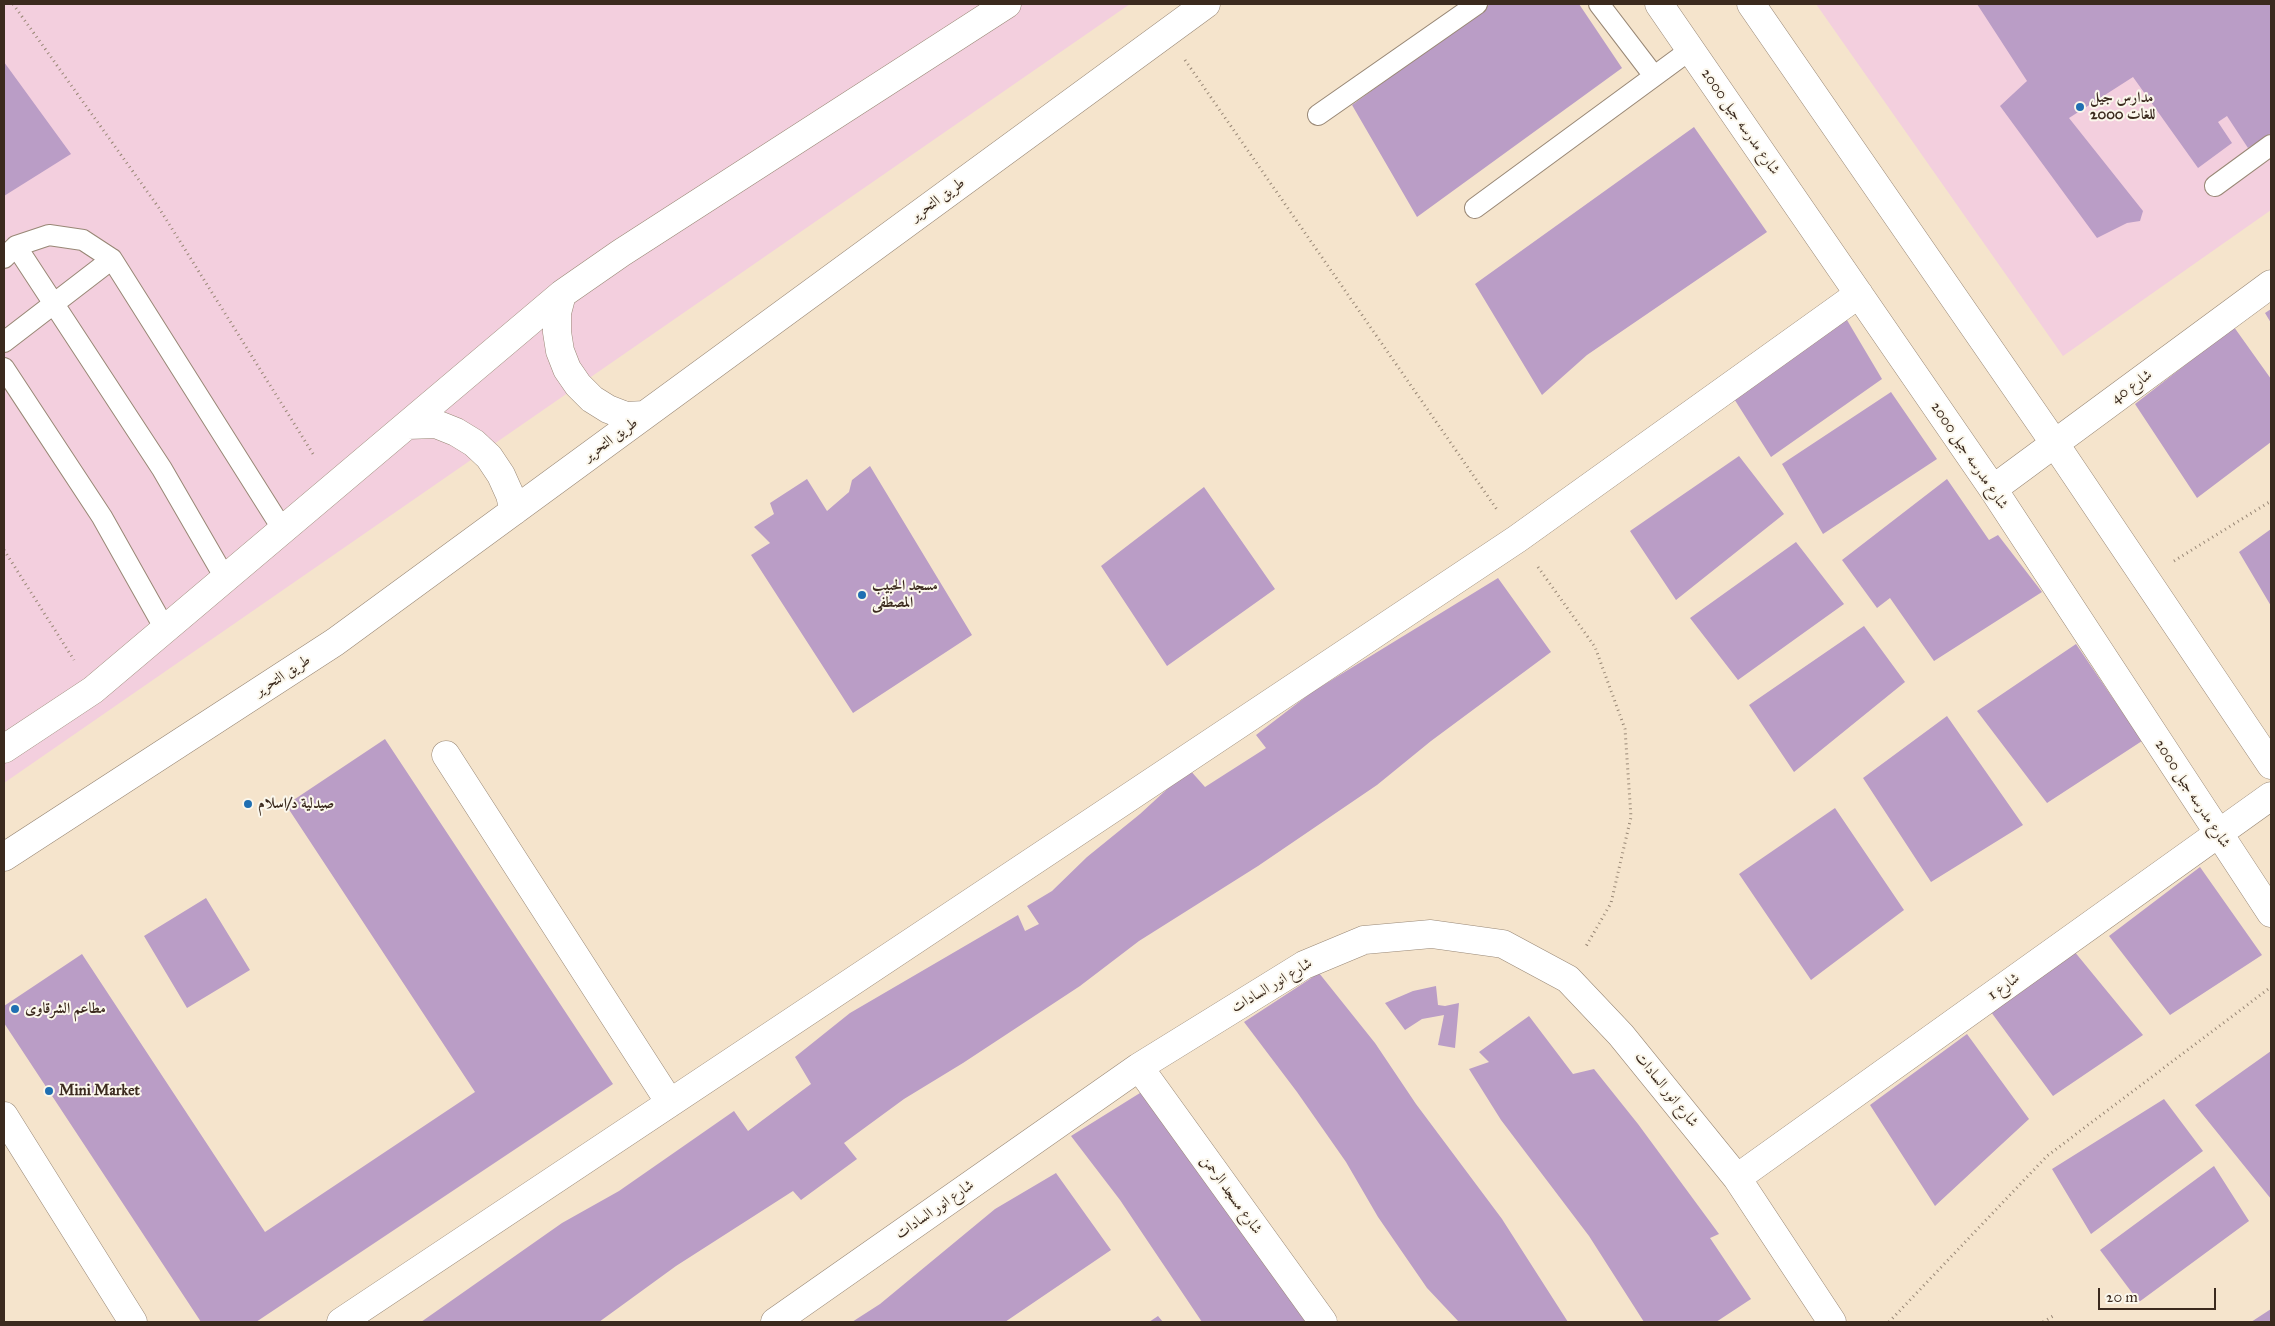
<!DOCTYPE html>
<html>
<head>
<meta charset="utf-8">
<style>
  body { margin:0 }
  #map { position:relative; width:2275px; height:1326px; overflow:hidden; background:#f5e4cc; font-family:"IM FELL Great Primer",serif }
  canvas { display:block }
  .frame { position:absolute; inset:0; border:5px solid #3b2a1e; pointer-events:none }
  .scale { position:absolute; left:2098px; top:1288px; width:118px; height:22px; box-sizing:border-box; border:2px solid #3b2a1e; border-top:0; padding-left:6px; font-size:15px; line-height:18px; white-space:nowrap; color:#3b2a1e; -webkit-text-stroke:4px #fbf7ec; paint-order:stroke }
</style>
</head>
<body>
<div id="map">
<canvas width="2275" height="1326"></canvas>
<div class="frame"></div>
<div class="scale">20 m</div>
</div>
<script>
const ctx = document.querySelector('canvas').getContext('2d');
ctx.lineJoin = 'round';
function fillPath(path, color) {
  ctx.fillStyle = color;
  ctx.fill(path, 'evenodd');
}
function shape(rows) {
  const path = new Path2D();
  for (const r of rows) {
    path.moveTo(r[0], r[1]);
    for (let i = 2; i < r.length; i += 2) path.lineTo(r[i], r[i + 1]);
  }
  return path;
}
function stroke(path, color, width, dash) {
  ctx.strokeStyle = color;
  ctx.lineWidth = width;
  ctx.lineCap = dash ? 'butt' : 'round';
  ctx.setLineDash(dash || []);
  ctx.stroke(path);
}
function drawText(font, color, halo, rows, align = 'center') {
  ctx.font = font + ' "IM FELL Great Primer",Amiri,serif';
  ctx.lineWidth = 4;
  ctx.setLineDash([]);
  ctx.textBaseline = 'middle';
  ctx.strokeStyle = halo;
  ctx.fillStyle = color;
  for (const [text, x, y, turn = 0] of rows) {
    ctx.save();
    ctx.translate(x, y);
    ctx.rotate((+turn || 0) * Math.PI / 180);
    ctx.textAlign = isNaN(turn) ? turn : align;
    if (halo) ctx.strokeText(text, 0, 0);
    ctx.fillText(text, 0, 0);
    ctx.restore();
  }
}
fillPath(shape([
  [4,4,1130,4,4,783],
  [1816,4,2271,4,2271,210,2063,356]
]), '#f3cfde');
fillPath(shape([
  [1490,4,1579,4,1622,68,1417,217,1352,105],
  [1977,4,2271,4,2271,133,2248,148,2227,116,2218,122,2232,143,2198,168,2133,77,2069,118,2143,211,2140,221,2127,223,2097,238,2000,106,2027,81],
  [4,62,71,154,4,196],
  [1694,127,1767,232,1587,355,1542,395,1475,284],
  [2271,309,2271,323,2265,313],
  [1844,315,1882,379,1771,457,1731,394],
  [2234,327,2271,379,2271,442,2197,498,2135,404],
  [1891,392,1937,459,1823,534,1782,464],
  [1739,456,1784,514,1676,600,1630,531],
  [870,466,972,635,853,713,751,555,770,543,754,527,774,514,770,503,807,479,827,511,849,492,852,480],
  [1947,479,1989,540,1998,535,2042,592,1934,661,1890,598,1877,608,1842,560],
  [1204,487,1275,589,1167,666,1101,566],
  [2271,529,2271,606,2239,552],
  [1796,542,1844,604,1738,680,1690,618],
  [1498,578,1551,652,1431,741,1377,785,1258,866,1139,941,1080,986,963,1063,904,1099,844,1143,857,1159,801,1200,793,1191,676,1266,599,1322,421,1322,562,1223,619,1191,734,1111,748,1131,811,1084,795,1057,850,1013,1018,915,1025,931,1039,924,1027,906,1052,891,1087,857,1140,814,1189,769,1205,787,1266,748,1256,735,1312,692],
  [1864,626,1905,682,1794,772,1749,705],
  [2076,644,2142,741,2047,803,1977,711],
  [1947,716,2023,825,1931,882,1863,778],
  [385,739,613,1084,256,1322,201,1322,4,1023,4,1006,82,954,265,1232,475,1092,286,805],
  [1835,808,1904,910,1811,980,1739,874],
  [2200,867,2262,955,2170,1015,2109,936],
  [206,898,250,970,187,1008,144,936],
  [2074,951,2143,1035,2053,1096,1991,1012],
  [1319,973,1375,1043,1416,1104,1502,1219,1568,1322,1459,1322,1427,1288,1378,1217,1346,1162,1297,1092,1244,1022],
  [1436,986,1438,1005,1445,1006,1459,1003,1455,1048,1438,1045,1444,1015,1422,1019,1405,1030,1385,1003,1413,991],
  [1529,1016,1573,1074,1594,1069,1638,1124,1719,1234,1710,1238,1751,1299,1716,1322,1644,1322,1589,1236,1501,1120,1469,1069,1489,1062,1479,1052],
  [1967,1034,2029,1119,1935,1206,1870,1105],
  [2271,1051,2271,1199,2195,1105],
  [1148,1088,1310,1322,1202,1322,1120,1200,1071,1136],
  [2164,1099,2203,1151,2091,1234,2052,1169],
  [2214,1166,2249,1221,2139,1302,2100,1250],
  [1056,1173,1111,1250,1005,1322,852,1322,880,1304,995,1209],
  [2271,1309,2271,1322,2251,1322],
  [1158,1316,1163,1322,1149,1322]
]), '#ba9dc6');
const service = shape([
  [1599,4,1654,76],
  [1318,115,1477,4],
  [2215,186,2271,145],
  [1475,208,1690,50],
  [16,246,162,469,225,578],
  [4,258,16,246,49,235,83,240,112,259,283,530],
  [4,342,112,259],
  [4,368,102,517,165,629]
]);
const minor = shape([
  [1659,4,1993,489,2271,913],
  [1751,4,2055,444,2271,765],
  [1993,489,2271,284],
  [446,755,670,1103],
  [1139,1067,1323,1322],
  [4,1116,133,1322],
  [1737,1178,2271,796],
  [341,1322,1517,539,1859,294],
  [775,1322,1139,1067,1304,965,1364,940,1431,934,1503,944,1568,979,1621,1035,1737,1178,1832,1322]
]);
const tertiary = shape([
  [562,294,557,313,557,332,560,351,567,369,578,385,592,399,608,409,626,416,645,415],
  [407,425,436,424,456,432,474,443,489,457,501,475,510,495,514,511],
  [4,749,93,690,562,294,621,253,1007,4],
  [4,857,335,642,1206,4]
]);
stroke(service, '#988775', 22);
stroke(minor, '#988775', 29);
stroke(tertiary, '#988775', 29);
stroke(shape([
  [13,4,159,208,315,457],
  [1185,60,1498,511],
  [4,550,74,660],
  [2174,561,2271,501],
  [1538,567,1595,647,1625,729,1631,817,1611,903,1585,948],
  [1889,1322,2047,1156,2271,987],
  [2043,1322,2053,1316]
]), '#988775', 3, [1, 4]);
stroke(service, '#fff', 20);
stroke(minor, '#fff', 28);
stroke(tertiary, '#fff', 28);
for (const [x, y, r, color] of [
  [2080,107,5,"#1f6fb2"],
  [862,595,5,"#1f6fb2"],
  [248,804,5,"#1f6fb2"],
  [15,1009,5,"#1f6fb2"],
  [49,1091,5,"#1f6fb2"]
]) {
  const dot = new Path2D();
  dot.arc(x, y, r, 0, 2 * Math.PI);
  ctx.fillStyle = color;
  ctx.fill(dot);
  stroke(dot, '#fbf7ec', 2);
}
drawText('bold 15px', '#3b2a1e', '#fbf7ec', [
  ["مدارس جيل",2090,98],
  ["2000 للغات",2090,115],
  ["مسجد الحبيب",872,586],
  ["المصطفى",872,603],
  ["صيدلية د/اسلام",258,804],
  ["مطاعم الشرقاوى",25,1009],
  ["Mini Market",59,1091]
], 'left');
drawText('15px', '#3b2a1e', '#fbf7ec', [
  ["شارع مدرسه جيل 2000",1740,122,55],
  ["طريق التحرير",938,200,-36],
  ["شارع 40",2132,387,-36],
  ["طريق التحرير",611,440,-36],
  ["شارع مدرسه جيل 2000",1969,456,56],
  ["طريق التحرير",283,676,-33],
  ["شارع مدرسه جيل 2000",2192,794,57],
  ["شارع انور السادات",1272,986,-31],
  ["شارع 1",2004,987,-36],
  ["شارع انور السادات",1666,1090,51],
  ["شارع مسجد الرحمن",1231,1195,54],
  ["شارع انور السادات",935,1210,-35]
]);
</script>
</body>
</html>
